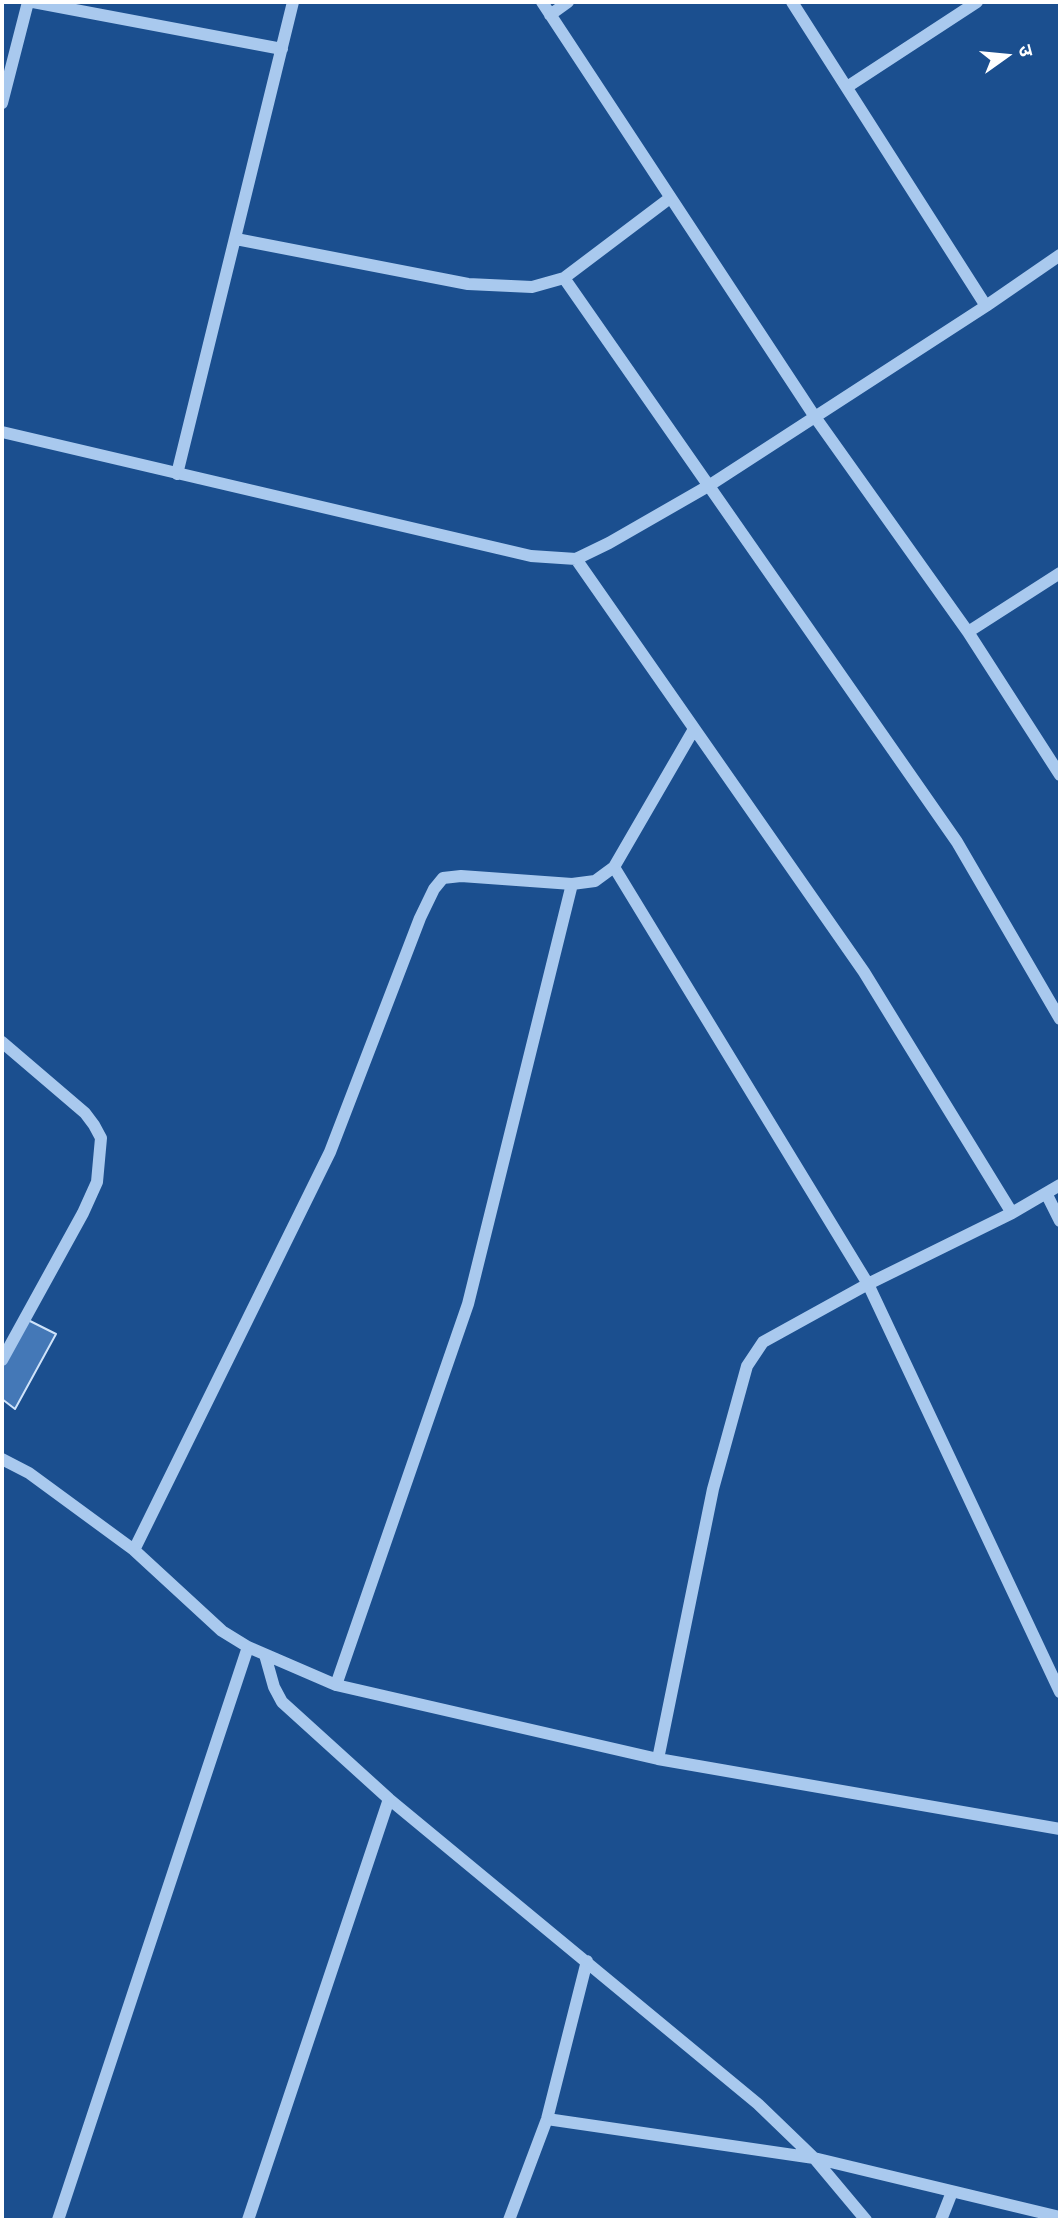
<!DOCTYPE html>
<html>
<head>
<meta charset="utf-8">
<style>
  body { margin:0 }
  #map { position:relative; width:1062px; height:2222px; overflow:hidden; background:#1b4f8f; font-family:"IBM Plex Sans","Noto Sans Devanagari",sans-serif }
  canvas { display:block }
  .frame { position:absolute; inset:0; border:4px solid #fff; pointer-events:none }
  .north { position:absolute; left:971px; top:21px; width:70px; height:70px; -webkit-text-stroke:5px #1b4f8f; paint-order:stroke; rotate:75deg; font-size:19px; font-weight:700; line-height:28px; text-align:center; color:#fff }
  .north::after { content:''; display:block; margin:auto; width:24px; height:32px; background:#fff; clip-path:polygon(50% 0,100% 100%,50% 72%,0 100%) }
</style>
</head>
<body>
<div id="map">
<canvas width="1062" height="2222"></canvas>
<div class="frame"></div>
<div class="north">उ</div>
</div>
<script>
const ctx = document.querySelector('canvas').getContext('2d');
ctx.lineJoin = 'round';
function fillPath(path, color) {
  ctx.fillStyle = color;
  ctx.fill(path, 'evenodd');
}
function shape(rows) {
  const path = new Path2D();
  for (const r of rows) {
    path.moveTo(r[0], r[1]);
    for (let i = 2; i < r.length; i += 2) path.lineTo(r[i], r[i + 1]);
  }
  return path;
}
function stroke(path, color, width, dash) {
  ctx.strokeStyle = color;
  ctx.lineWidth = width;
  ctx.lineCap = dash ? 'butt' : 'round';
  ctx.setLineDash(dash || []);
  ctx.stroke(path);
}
const building = shape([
  [22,1317,56,1334,15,1409,2,1399,2,1355,22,1317]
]);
fillPath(building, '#4478b7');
stroke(building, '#cfe3fa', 2);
stroke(shape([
  [33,2,282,49],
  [542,2,815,417,968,632,1060,573],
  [792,2,986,306],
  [550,15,568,2],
  [847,87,977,2],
  [2,103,28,2],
  [236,239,468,284,532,287,564,278,670,198],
  [564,278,957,842,1060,1019],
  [2,432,531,556,576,559,609,543,710,485,986,306,1060,255],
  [177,474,293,2],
  [576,559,864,972,1012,1213],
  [968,632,1060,775],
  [614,867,868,1284,1060,1692],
  [2,1042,85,1113,94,1125,101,1138,97,1182,83,1213,2,1360],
  [1046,1193,1060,1221],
  [2,1459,29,1473,134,1550,222,1631,248,1647,336,1685,658,1759,1060,1829],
  [134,1550,330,1152,420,918,434,889,443,878,461,876,572,884,595,881,614,867,694,729],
  [265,1655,274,1687,282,1702,389,1799,758,2104,814,2158,866,2220],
  [336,1685,468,1304,572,884],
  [658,1759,713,1489,747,1366,763,1342,868,1284,1012,1213,1060,1185],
  [547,2119,814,2158,1060,2217],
  [58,2220,248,1647],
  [248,2220,389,1799],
  [509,2220,547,2119,587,1961],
  [941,2220,952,2192]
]), '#a9c9ee', 12);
</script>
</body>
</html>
